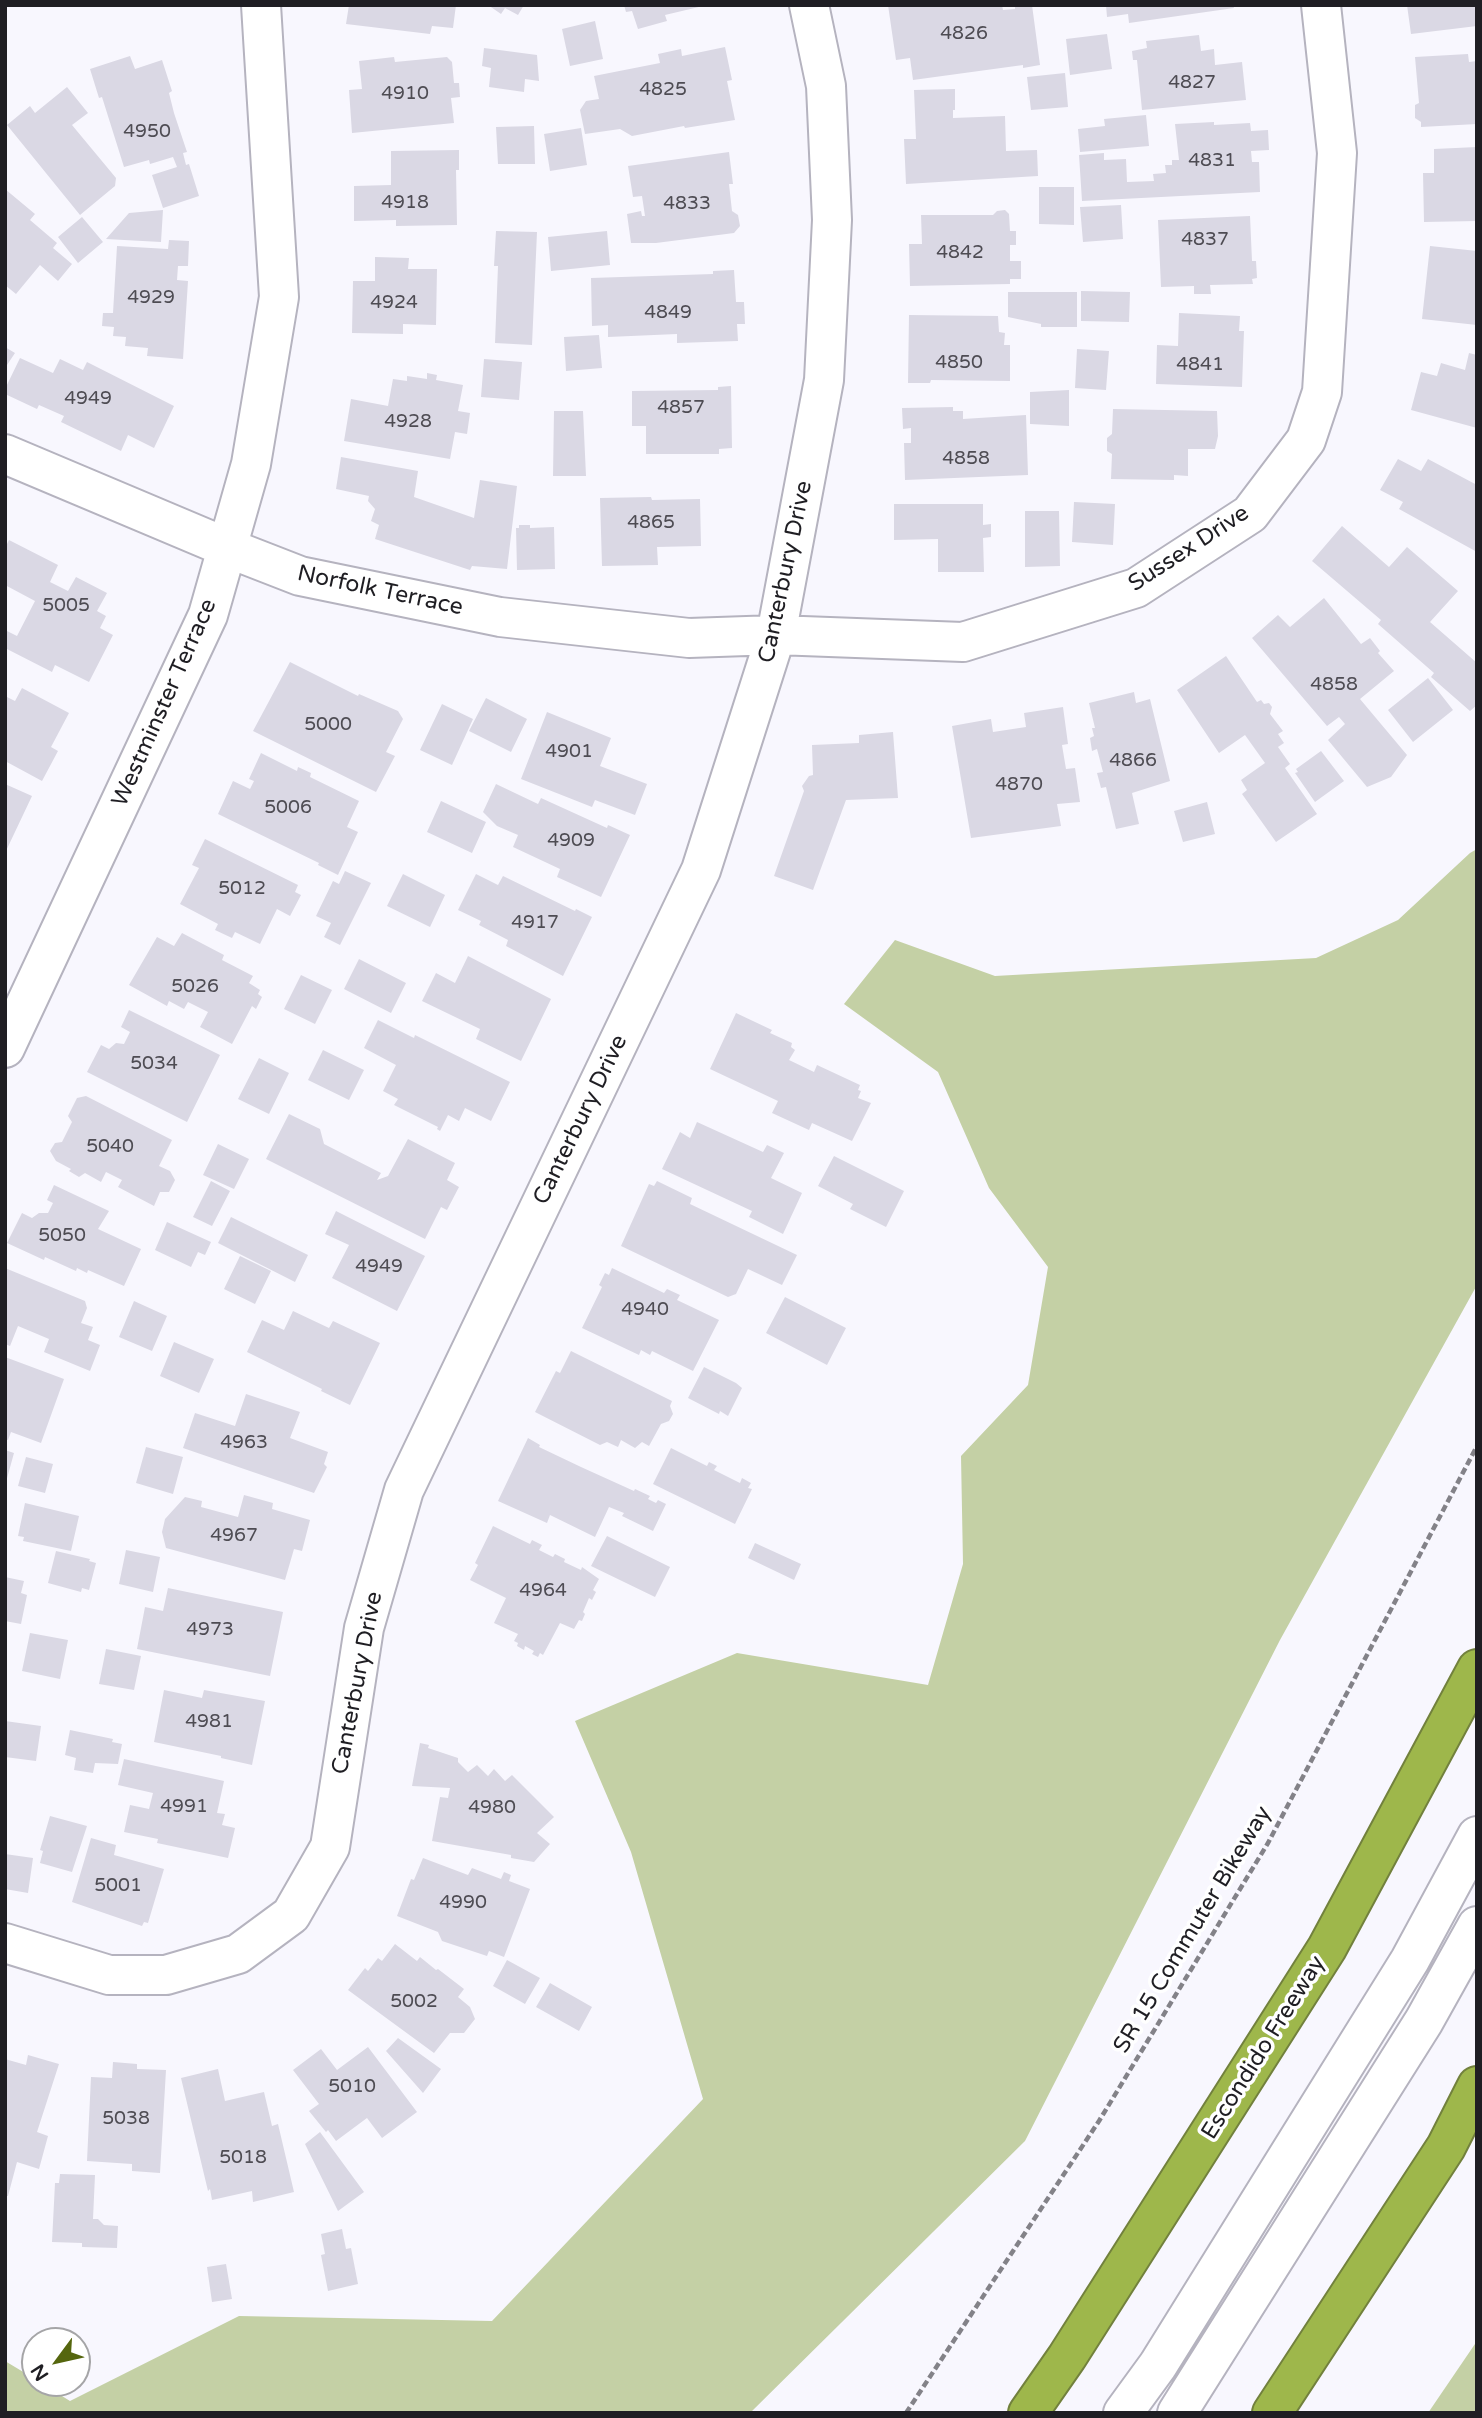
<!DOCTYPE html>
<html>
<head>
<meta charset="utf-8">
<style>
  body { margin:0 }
  #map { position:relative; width:1482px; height:2418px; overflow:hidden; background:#f8f7fe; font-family:"Varela Round",sans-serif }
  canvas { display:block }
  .frame { position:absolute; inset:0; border:7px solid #1f1e23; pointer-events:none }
  .north { position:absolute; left:21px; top:2327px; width:70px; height:70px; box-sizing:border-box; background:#fff; border:2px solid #a5a5a7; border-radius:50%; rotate:237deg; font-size:19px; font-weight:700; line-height:28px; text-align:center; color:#1f1e23 }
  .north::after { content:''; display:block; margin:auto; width:24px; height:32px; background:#55660e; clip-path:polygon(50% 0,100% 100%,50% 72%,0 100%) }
</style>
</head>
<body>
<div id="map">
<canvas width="1482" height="2418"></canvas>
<div class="frame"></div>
<div class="north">N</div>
</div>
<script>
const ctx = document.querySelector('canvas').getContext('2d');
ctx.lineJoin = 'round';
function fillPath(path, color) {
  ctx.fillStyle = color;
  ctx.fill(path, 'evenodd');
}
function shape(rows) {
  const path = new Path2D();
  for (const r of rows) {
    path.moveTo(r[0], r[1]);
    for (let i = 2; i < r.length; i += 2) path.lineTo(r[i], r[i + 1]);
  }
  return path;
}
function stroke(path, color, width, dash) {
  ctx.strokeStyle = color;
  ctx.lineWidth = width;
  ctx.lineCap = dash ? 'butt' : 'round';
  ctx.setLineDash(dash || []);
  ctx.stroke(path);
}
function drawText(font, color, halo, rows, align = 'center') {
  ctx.font = font + ' "Varela Round",sans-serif';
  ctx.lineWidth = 7;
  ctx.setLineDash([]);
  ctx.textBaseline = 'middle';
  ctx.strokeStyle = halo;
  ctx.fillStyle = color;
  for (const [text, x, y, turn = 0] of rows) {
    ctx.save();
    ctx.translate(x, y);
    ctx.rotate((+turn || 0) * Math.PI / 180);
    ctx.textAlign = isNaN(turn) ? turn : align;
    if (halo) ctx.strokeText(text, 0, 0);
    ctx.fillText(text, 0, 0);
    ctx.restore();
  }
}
fillPath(shape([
  [1477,849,1477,1285,1280,1640,1025,2141,750,2413,5,2413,5,2361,35,2379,35,2383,41,2383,70,2401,239,2316,492,2321,703,2099,631,1852,575,1721,737,1653,928,1685,963,1564,961,1456,1028,1385,1048,1267,989,1188,938,1072,844,1004,895,940,995,976,1316,958,1398,920,1470,853],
  [1477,2341,1477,2413,1428,2413]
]), '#c4d0a5');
fillPath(shape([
  [349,5,456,5,453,28,432,26,430,34,346,24],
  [488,5,524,5,518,15,505,8,501,14],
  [624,5,703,5,703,6,665,15,667,21,638,29,632,11,626,12],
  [888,5,1002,5,1003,10,1015,9,1015,5,1032,5,1040,65,1023,68,1023,65,913,80,910,58,896,60],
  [1106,5,1233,5,1234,8,1129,23,1128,14,1107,17],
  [1407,5,1477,5,1477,26,1411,34],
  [595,21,603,59,570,66,562,29],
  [1107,34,1112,69,1070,75,1066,39],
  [1199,35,1201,51,1214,49,1215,65,1242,62,1246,100,1142,110,1137,60,1133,60,1132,51,1147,48,1146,41],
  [725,47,732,80,727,81,735,120,685,128,684,126,632,136,620,129,585,134,580,110,586,101,599,99,594,76,660,63,658,54,681,49,682,56],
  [484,48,537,55,539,81,525,79,524,92,489,87,491,68,482,66],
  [1468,54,1469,62,1477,61,1477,124,1421,127,1421,122,1415,118,1415,105,1419,103,1415,57],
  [130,56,135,69,162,60,172,91,169,93,174,113,187,152,183,153,186,165,189,164,199,196,163,208,152,175,177,167,173,157,150,164,149,160,124,167,102,97,99,98,90,69],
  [394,57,395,62,447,57,452,62,454,83,459,83,460,97,451,98,454,123,352,133,349,90,362,89,359,61],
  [1065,73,1068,107,1031,110,1027,77],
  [67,87,88,113,72,125,116,178,115,186,80,215,7,125,30,106,35,113],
  [955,89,955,110,953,110,953,118,1005,116,1006,151,1037,150,1038,176,906,184,904,139,916,139,914,90],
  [1146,115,1149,146,1080,152,1078,129,1105,126,1104,119],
  [1214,122,1214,125,1250,123,1251,131,1268,130,1269,150,1251,151,1252,162,1259,162,1260,192,1082,201,1079,155,1104,153,1104,160,1126,159,1127,182,1154,181,1153,174,1166,173,1165,165,1172,165,1172,160,1179,160,1175,124],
  [534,126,535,164,498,164,496,127],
  [581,128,587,165,550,171,544,134],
  [1477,147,1477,221,1424,222,1423,173,1434,173,1434,149],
  [459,150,459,170,456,170,457,225,396,226,396,220,354,221,354,186,391,185,391,151],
  [729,152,733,184,729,184,732,211,738,215,740,226,734,233,656,243,631,243,627,214,641,211,642,216,645,216,642,196,633,197,628,166],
  [1039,187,1074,187,1074,225,1039,224],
  [5,189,35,214,30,220,57,243,53,248,72,264,58,281,40,265,16,294,5,285],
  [1121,205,1123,239,1083,242,1080,207],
  [163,210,161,242,106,239,129,213],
  [1005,210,1009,214,1010,231,1016,231,1016,245,1010,245,1010,261,1021,261,1021,279,1010,279,1010,284,910,286,909,244,922,244,921,215,993,215,997,211],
  [1250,216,1252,261,1256,261,1257,278,1252,279,1253,284,1210,285,1211,294,1194,294,1194,286,1161,287,1158,220],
  [82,217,103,242,78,263,58,237],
  [496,231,537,232,532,345,495,343,498,266,494,266],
  [607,231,610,265,551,271,548,237],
  [169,240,189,241,188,266,178,266,177,280,188,281,183,359,147,356,148,348,125,346,126,337,113,336,114,327,102,326,103,313,113,313,117,246,168,249],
  [1430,246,1477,251,1477,325,1422,319],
  [375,257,409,258,408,269,437,269,436,325,403,324,403,334,352,333,353,281,375,281],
  [734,270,736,302,744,302,745,324,737,324,738,341,677,343,677,334,608,337,608,325,592,326,591,278,713,274,713,271],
  [1081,291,1130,292,1129,322,1081,321],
  [1008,292,1077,292,1077,327,1041,327,1041,324,1008,317],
  [1179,313,1240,316,1239,331,1244,331,1242,387,1156,384,1157,345,1178,346],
  [909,315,998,316,999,332,1005,333,1004,345,1010,345,1010,381,931,380,930,383,908,383],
  [599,335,602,368,566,371,564,337],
  [5,347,15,353,5,368],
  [1077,349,1109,351,1106,390,1075,388],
  [1469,353,1477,355,1477,428,1411,410,1421,372,1437,376,1441,363,1465,370],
  [20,358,53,373,60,359,83,370,87,362,174,406,154,448,128,435,121,451,61,422,64,416,39,405,37,409,5,394,5,389],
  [484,359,522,362,519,400,481,397],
  [427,373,437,375,436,380,463,385,458,411,470,413,467,434,455,432,450,459,344,441,351,399,388,406,393,379,407,381,407,376,427,379],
  [731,386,732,448,719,449,719,454,646,454,646,426,632,426,632,391,718,390,718,387],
  [1069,390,1069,426,1030,424,1030,392],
  [953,407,953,411,963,411,963,419,1026,415,1028,475,905,480,904,443,911,443,911,428,903,429,902,408],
  [1113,409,1217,411,1218,436,1215,449,1188,449,1188,476,1174,475,1174,480,1111,479,1112,454,1107,451,1107,438,1112,434],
  [554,411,583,411,586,476,553,476],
  [341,457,418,471,414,497,474,518,480,480,517,486,507,569,472,566,470,570,375,539,379,525,371,521,375,509,368,501,369,496,336,489],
  [1398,459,1421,471,1428,459,1477,485,1477,552,1399,509,1403,502,1380,490],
  [651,497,652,500,700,499,701,546,657,547,658,565,602,566,600,498],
  [1074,502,1115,504,1113,545,1072,542],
  [894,504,983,504,983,525,991,524,991,537,983,538,984,572,938,572,938,539,894,540],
  [1025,511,1059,511,1060,566,1025,567],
  [519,525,530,525,530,528,554,527,555,569,517,570,516,528,519,528],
  [1342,526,1389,567,1407,547,1458,591,1430,622,1477,663,1477,705,1470,711,1431,677,1434,673,1378,624,1381,620,1312,561],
  [9,540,58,565,50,582,68,591,76,577,107,593,97,611,106,616,100,628,113,635,89,682,55,665,52,672,5,648,5,630,17,636,35,601,5,585,5,548],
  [1324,598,1361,644,1370,638,1380,651,1378,653,1394,671,1360,699,1407,755,1391,777,1367,787,1328,740,1345,724,1339,717,1327,726,1252,638,1278,615,1290,627],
  [1226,656,1257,702,1261,700,1264,704,1269,703,1272,707,1270,714,1283,731,1278,734,1284,743,1278,747,1290,764,1285,768,1317,814,1276,842,1242,794,1247,790,1241,780,1265,763,1245,735,1219,753,1177,690],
  [290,662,358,696,359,694,398,711,403,719,386,752,395,756,376,792,253,731],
  [1428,678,1453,710,1413,742,1388,710],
  [22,688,69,713,51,747,58,751,42,781,5,761,5,696,15,701],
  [1134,692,1136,703,1150,699,1170,781,1132,793,1139,824,1116,829,1106,787,1101,788,1097,773,1103,772,1097,749,1092,751,1090,738,1094,736,1092,728,1095,728,1089,703],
  [486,698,527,719,511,752,469,731],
  [442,704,473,719,452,765,420,750],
  [1063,707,1068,744,1062,745,1066,769,1075,768,1080,802,1057,804,1061,826,971,838,952,726,991,719,993,732,1026,727,1024,713],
  [547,712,611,738,600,766,647,784,635,815,595,800,592,807,521,779],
  [893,732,898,798,846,800,813,890,774,876,804,791,802,786,809,776,813,775,812,745,859,743,859,735],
  [1321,751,1344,781,1315,802,1295,773,1298,772,1296,769],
  [261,753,297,771,298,767,311,773,310,777,359,801,347,827,358,832,338,875,318,865,319,863,218,814,233,781,250,789,254,781,249,779],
  [5,784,32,796,5,853],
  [496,784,538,804,541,798,607,828,608,825,630,835,601,897,557,877,560,869,513,847,518,835,497,826,483,812],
  [441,801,486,822,472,853,427,832],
  [1207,802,1215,834,1183,842,1174,811],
  [205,839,298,885,295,892,301,895,290,916,277,909,260,944,235,932,232,938,215,930,218,924,180,904,199,868,192,865],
  [345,871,371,883,340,945,324,937,331,923,316,916,333,881,339,884],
  [403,874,445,895,430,927,387,906],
  [476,874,498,885,503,876,575,911,576,909,592,917,563,976,506,946,508,940,479,925,481,921,458,910],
  [182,933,224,955,222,960,253,976,249,983,260,990,258,994,262,997,256,1009,252,1006,232,1044,200,1027,208,1012,188,1002,184,1009,169,1001,167,1006,129,985,157,937,174,946],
  [468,956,551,999,521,1061,476,1039,480,1029,422,1001,436,973,455,983],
  [359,959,406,983,391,1013,344,989],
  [301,975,332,990,315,1024,284,1009],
  [129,1010,220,1055,187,1122,87,1072,101,1045,109,1049,116,1043,124,1044,130,1032,121,1027],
  [736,1013,772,1030,770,1033,792,1043,791,1047,795,1050,789,1060,814,1072,817,1065,860,1085,858,1090,861,1091,858,1098,871,1103,852,1141,812,1123,809,1130,772,1113,778,1101,710,1069],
  [378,1020,414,1038,415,1035,510,1082,491,1121,465,1108,459,1121,448,1115,440,1131,437,1129,438,1127,394,1105,398,1099,383,1091,396,1065,364,1048],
  [323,1050,364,1070,349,1100,308,1080],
  [259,1058,289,1073,269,1114,238,1099],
  [86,1096,172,1140,159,1166,170,1171,175,1180,169,1192,160,1192,154,1206,118,1187,122,1180,106,1172,101,1182,85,1173,79,1177,69,1171,71,1169,56,1161,50,1151,55,1143,62,1142,72,1122,68,1116,77,1098],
  [289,1114,320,1129,324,1144,381,1173,377,1180,388,1176,408,1139,455,1163,447,1180,459,1187,447,1210,441,1207,425,1239,266,1159],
  [697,1122,763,1152,767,1145,784,1153,771,1178,802,1193,783,1234,749,1217,752,1211,662,1169,680,1132,690,1138],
  [218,1144,249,1159,234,1189,203,1175],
  [834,1156,904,1191,886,1227,850,1209,853,1204,818,1186],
  [211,1181,230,1191,212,1226,193,1217],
  [657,1181,692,1198,690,1204,797,1255,782,1285,748,1269,736,1294,728,1297,621,1246,649,1184,654,1186],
  [54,1185,109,1211,98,1229,141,1249,124,1286,88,1270,87,1273,77,1268,76,1271,45,1257,44,1260,7,1243,22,1213,32,1218,39,1213,48,1213,53,1203,47,1200],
  [336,1211,425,1256,397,1311,332,1278,349,1245,325,1234],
  [231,1217,308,1255,295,1282,218,1243],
  [167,1222,211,1242,205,1255,198,1252,191,1267,155,1250],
  [240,1256,271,1271,255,1304,224,1289],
  [5,1268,85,1301,87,1308,81,1323,93,1327,88,1340,100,1345,90,1371,44,1352,49,1339,18,1326,10,1346,5,1344],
  [612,1268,664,1293,667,1289,680,1295,677,1300,719,1320,693,1371,652,1351,650,1355,641,1350,639,1355,582,1328,602,1287,599,1285,605,1273,609,1275],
  [785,1297,846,1328,827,1365,766,1333],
  [134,1301,167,1316,152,1351,119,1337],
  [293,1311,329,1328,333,1321,380,1343,350,1405,321,1391,322,1389,247,1352,262,1320,284,1330],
  [174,1342,214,1359,199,1393,160,1376],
  [571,1351,672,1401,670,1406,673,1414,669,1421,661,1424,649,1446,642,1442,635,1448,621,1440,618,1447,607,1442,600,1445,535,1412,556,1371,560,1373],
  [5,1357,64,1379,41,1443,11,1432,8,1440,5,1439],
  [704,1367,736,1383,742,1388,728,1416,720,1411,719,1414,688,1398],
  [246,1394,300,1412,290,1438,328,1452,324,1464,327,1467,314,1493,183,1448,195,1413,235,1426],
  [528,1438,540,1445,539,1447,581,1467,634,1491,635,1489,650,1496,648,1499,656,1503,658,1500,666,1504,653,1531,622,1516,624,1513,609,1507,595,1537,550,1515,547,1523,498,1501],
  [146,1447,183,1457,173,1494,136,1483],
  [671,1448,707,1466,709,1462,717,1466,714,1470,740,1483,742,1478,751,1483,748,1488,752,1489,735,1524,653,1484],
  [5,1450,14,1453,6,1482,5,1482],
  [26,1457,53,1464,45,1493,18,1486],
  [244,1495,273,1503,272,1509,310,1520,302,1551,294,1549,285,1580,166,1548,162,1532,165,1519,185,1497,202,1501,201,1507,238,1517],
  [25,1503,79,1516,71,1551,23,1541,24,1537,18,1536],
  [493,1526,530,1544,532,1540,542,1545,539,1550,553,1557,555,1554,565,1559,564,1562,581,1570,582,1567,599,1579,593,1590,596,1592,592,1600,589,1598,583,1612,585,1614,582,1621,579,1620,574,1629,560,1623,543,1655,540,1653,538,1657,532,1654,534,1651,525,1646,524,1650,517,1646,518,1643,514,1641,518,1634,494,1623,506,1598,470,1580,478,1565,475,1563],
  [607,1536,670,1567,655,1597,591,1566],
  [755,1543,801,1564,794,1580,748,1558],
  [126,1550,160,1557,153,1592,119,1584],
  [56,1551,90,1559,89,1561,96,1563,89,1590,82,1588,81,1592,48,1583],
  [5,1577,24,1581,21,1593,27,1595,21,1624,5,1621],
  [168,1588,283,1612,270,1676,137,1649,145,1607,163,1611],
  [30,1633,68,1640,60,1679,22,1671],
  [106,1649,141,1656,134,1690,99,1684],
  [164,1690,202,1698,204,1690,265,1701,252,1765,221,1758,221,1756,154,1742],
  [5,1721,41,1726,36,1761,5,1757],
  [70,1730,113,1739,112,1742,122,1744,118,1764,95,1763,93,1773,74,1770,76,1758,65,1755],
  [420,1743,429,1745,428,1748,458,1758,458,1762,468,1772,477,1765,488,1776,494,1769,505,1781,512,1775,554,1817,537,1833,550,1844,534,1862,511,1858,511,1855,432,1841,440,1797,448,1798,450,1788,412,1786],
  [124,1759,224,1781,217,1813,225,1814,222,1825,235,1828,228,1858,157,1843,158,1839,124,1832,130,1805,149,1809,153,1793,118,1785],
  [50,1816,87,1826,72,1872,40,1863,43,1851,40,1850],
  [91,1838,116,1845,114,1855,164,1869,148,1923,144,1922,142,1926,72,1902],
  [5,1854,33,1858,28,1893,5,1889],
  [423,1858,468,1875,472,1868,501,1879,504,1872,511,1875,509,1881,530,1889,504,1957,489,1951,487,1956,442,1941,438,1932,397,1916,411,1879,414,1880],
  [395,1944,417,1961,420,1957,436,1970,438,1969,464,1989,458,1997,470,2007,475,2019,464,2033,450,2033,434,2053,348,1990,365,1968,368,1971,378,1958,382,1961],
  [507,1960,540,1978,525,2004,493,1986],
  [550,1983,592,2007,579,2031,536,2007],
  [398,2038,441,2069,423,2093,386,2051],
  [368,2047,417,2112,382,2138,367,2118,336,2141,328,2130,326,2132,309,2111,319,2104,293,2070,321,2049,337,2070],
  [28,2055,59,2064,37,2132,48,2136,39,2169,17,2162,8,2196,5,2196,5,2059,26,2065],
  [113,2062,137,2064,137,2069,166,2070,160,2173,132,2171,132,2164,87,2161,91,2077,112,2078],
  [218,2069,225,2101,264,2092,272,2126,278,2124,294,2192,253,2202,252,2191,212,2200,210,2189,208,2191,181,2078],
  [320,2132,364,2192,338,2211,305,2144],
  [60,2174,95,2175,93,2219,98,2219,104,2225,118,2226,117,2248,82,2247,82,2243,52,2242,55,2183,59,2183],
  [342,2229,346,2249,351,2248,358,2284,328,2291,321,2255,325,2254,321,2234],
  [226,2264,232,2299,212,2302,207,2267]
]), '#dad8e4');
const minor = shape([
  [5,454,228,548,300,576,500,617,689,638,776,635,963,642,1136,588,1250,514,1306,440,1322,392,1337,153,1321,5],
  [5,1048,208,615,251,464,279,297,261,5],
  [5,1943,109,1975,166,1975,238,1954,291,1915,330,1847,364,1628,404,1490,701,870,776,635,824,380,832,220,826,86,809,5],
  [1123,2413,1158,2365,1410,1960,1477,1836],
  [1177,2413,1424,2021,1477,1926]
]);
const highway = shape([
  [1028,2413,1067,2357,1327,1948,1477,1669],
  [1272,2413,1446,2147,1477,2086]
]);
stroke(minor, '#b5b3bf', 42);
stroke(highway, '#72813d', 42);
stroke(shape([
  [906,2413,1099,2121,1268,1843,1477,1446]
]), '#838288', 4.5, [7, 3.5]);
stroke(minor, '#fff', 38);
stroke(highway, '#9eb74b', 38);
drawText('19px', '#4e4c53', null, [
  ["4826",964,34],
  ["4827",1192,83],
  ["4825",663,90],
  ["4910",405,94],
  ["4950",147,132],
  ["4831",1212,161],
  ["4918",405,203],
  ["4833",687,204],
  ["4837",1205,240],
  ["4842",960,253],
  ["4929",151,298],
  ["4924",394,303],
  ["4849",668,313],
  ["4850",959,363],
  ["4841",1200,365],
  ["4949",88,399],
  ["4857",681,408],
  ["4928",408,422],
  ["4858",966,459],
  ["4865",651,523],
  ["5005",66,606],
  ["4858",1334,685],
  ["5000",328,725],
  ["4901",569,752],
  ["4866",1133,761],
  ["4870",1019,785],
  ["5006",288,808],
  ["4909",571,841],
  ["5012",242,889],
  ["4917",535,923],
  ["5026",195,987],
  ["5034",154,1064],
  ["5040",110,1147],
  ["5050",62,1236],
  ["4949",379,1267],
  ["4940",645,1310],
  ["4963",244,1443],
  ["4967",234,1536],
  ["4964",543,1591],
  ["4973",210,1630],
  ["4981",209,1722],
  ["4991",184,1807],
  ["4980",492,1808],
  ["5001",118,1886],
  ["4990",463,1903],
  ["5002",414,2002],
  ["5010",352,2087],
  ["5038",126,2119],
  ["5018",243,2158]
]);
drawText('23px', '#1f1e23', '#fff', [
  ["Sussex Drive",1189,549,-33],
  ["Canterbury Drive",786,572,-78],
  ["Norfolk Terrace",380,591,12],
  ["Westminster Terrace",165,703,-66],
  ["Canterbury Drive",581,1120,-64],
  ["Canterbury Drive",358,1683,-79],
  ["SR 15 Commuter Bikeway",1193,1930,-59],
  ["Escondido Freeway",1264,2048,-58]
]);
</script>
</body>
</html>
